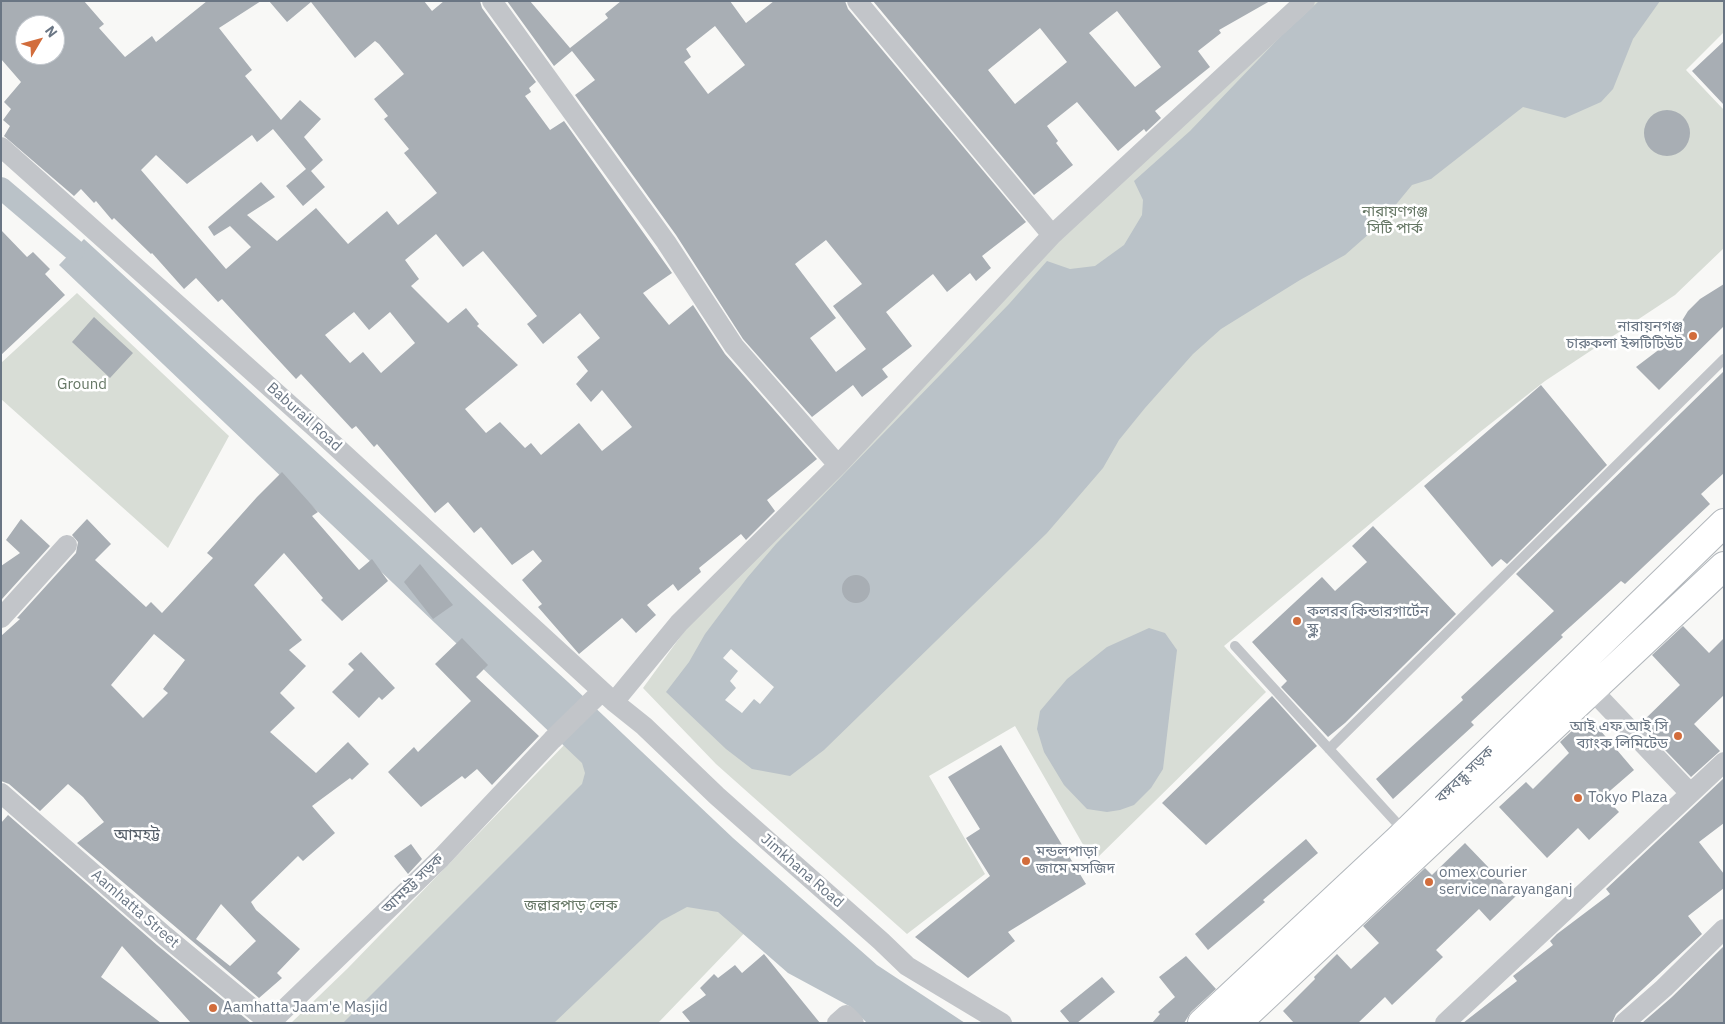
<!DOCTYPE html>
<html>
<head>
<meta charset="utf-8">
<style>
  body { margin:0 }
  #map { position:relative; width:1725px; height:1024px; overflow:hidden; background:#f8f8f6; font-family:"IBM Plex Sans",sans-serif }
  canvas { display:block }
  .frame { position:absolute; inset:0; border:2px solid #6a7684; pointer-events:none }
  .north { position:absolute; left:15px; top:15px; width:50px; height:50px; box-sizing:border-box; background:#fff; border:1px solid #c3c8ce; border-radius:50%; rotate:53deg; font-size:14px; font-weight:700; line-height:20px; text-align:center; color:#6a7684 }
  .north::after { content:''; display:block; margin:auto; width:18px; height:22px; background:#d26d3c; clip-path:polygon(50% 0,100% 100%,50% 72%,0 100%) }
</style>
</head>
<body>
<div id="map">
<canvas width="1725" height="1024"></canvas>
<div class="frame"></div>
<div class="north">N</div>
</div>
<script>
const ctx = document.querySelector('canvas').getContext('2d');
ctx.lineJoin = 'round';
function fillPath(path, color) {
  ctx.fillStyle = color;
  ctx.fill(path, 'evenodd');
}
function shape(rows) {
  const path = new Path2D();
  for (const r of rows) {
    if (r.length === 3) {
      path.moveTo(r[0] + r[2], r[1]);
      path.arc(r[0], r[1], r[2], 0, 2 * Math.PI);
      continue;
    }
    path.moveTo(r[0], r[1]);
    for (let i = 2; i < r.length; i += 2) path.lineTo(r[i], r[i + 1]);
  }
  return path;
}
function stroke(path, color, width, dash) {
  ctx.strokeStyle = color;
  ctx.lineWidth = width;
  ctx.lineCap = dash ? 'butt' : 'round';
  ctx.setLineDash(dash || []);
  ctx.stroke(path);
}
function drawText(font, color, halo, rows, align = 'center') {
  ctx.font = font + ' "IBM Plex Sans","Noto Sans Bengali",sans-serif';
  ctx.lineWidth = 5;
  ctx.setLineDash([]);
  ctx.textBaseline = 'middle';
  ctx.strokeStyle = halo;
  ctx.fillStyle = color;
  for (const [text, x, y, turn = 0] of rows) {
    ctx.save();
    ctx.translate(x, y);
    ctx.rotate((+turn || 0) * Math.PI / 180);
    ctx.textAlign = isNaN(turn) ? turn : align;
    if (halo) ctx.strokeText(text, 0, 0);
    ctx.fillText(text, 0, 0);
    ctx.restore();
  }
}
fillPath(shape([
  [1309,1,1724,1,1724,32,1686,70,1724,110,1724,248,1675,295,1545,381,1480,432,1224,646,1266,692,1093,862,1015,726,929,776,985,874,907,934,716,764,643,688,702,607,1018,277],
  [77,293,229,436,168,548,1,399,1,363],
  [569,740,755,922,658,1023,291,1023,347,969]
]), '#d8ddd6');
fillPath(shape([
  [1319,1,1660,1,1633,39,1613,89,1601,102,1565,118,1523,107,1431,179,1412,185,1379,225,1345,255,1300,280,1221,329,1193,354,1145,408,1119,440,1103,468,1047,533,824,750,790,776,752,769,726,749,666,692,689,662,705,634,747,578,776,544,1009,304,1047,261,1070,269,1095,266,1124,245,1142,215,1143,200,1134,181,1190,131,1280,37],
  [84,239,568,682,733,838,877,965,965,1023,867,1023,851,1007,788,973,718,912,687,907,661,921,554,1023,343,1023,582,784,585,773,582,763,59,265],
  [1149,628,1165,633,1177,650,1163,769,1151,788,1134,805,1120,810,1107,812,1087,809,1064,785,1044,752,1037,729,1040,711,1067,679,1107,647]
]), '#bac2c8');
fillPath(shape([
  [731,649,774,687,760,704,754,699,742,713,725,700,736,688,730,681,738,671,723,658]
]), '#f8f8f6');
stroke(shape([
  [1,188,74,250]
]), '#bac2c8', 22);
fillPath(shape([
  [1,1,84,1,104,24,99,28,125,57,152,36,156,42,207,1,261,1,219,28,252,70,245,76,281,120,300,100,321,119,304,137,323,160,311,171,325,187,303,206,286,186,306,169,273,129,257,142,252,135,187,184,156,155,141,170,226,269,251,247,230,226,214,236,208,227,261,182,275,197,247,215,277,241,316,208,348,244,387,211,398,225,437,193,404,153,409,149,384,119,388,116,374,99,404,74,379,44,375,41,355,58,311,2,287,22,269,1,424,1,432,11,444,1,480,1,482,8,536,82,529,88,531,92,525,96,550,130,564,121,672,273,643,293,669,325,693,305,725,354,817,459,767,500,775,511,746,540,741,534,699,568,701,572,678,591,673,584,647,605,656,615,636,633,622,618,579,654,538,607,542,604,522,580,542,561,533,550,512,565,481,527,474,533,448,502,435,513,377,444,374,447,356,426,352,429,301,374,296,379,222,299,218,302,196,278,184,289,152,253,151,254,114,218,112,220,96,201,94,203,81,189,74,196,4,136,10,126,3,120,11,109,4,102,21,82,1,59],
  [25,25,55,25,55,55,25,55],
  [436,234,463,267,483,251,537,316,527,324,543,344,580,313,600,338,577,357,588,371,576,384,591,402,602,390,632,427,602,451,579,423,541,455,531,443,525,448,500,422,486,433,465,409,518,365,477,326,479,324,466,308,448,323,411,286,419,279,405,260],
  [354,312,369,330,390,312,415,343,381,373,363,352,350,363,325,335],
  [507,1,530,1,570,48,608,18,605,14,621,1,730,1,746,23,774,1,845,1,848,9,1026,222,982,256,991,268,976,281,970,273,947,292,933,274,886,312,912,346,882,369,888,377,862,397,853,385,812,417,743,339,676,235,575,95,595,80,572,51,554,66],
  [715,26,745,65,708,94,684,62,691,57,686,49],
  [826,240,862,284,833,306,866,349,836,372,810,338,836,318,795,264],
  [873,1,1270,1,1219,30,1221,33,1198,51,1210,67,1155,111,1161,118,1146,132,1144,129,1118,151,1077,102,1047,126,1058,141,1056,143,1073,165,1034,195],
  [1117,11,1161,67,1135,87,1089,33],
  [1040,28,1067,62,1015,104,988,70],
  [1724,41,1724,105,1692,71],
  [1667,133,23],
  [1,230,27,257,33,252,50,269,45,274,65,295,1,355],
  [1724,284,1724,326,1659,390,1636,367,1669,342,1688,311,1700,299],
  [94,317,133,353,110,378,72,342],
  [1724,371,1724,473,1701,494,1710,504,1625,584,1621,581,1561,635,1563,637,1471,722,1474,725,1393,799,1376,779,1463,700,1461,697,1554,611,1516,574],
  [1541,385,1607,465,1507,564,1501,559,1492,567,1424,486],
  [282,472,318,512,312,516,359,570,372,559,388,581,342,621,321,600,323,598,284,553,254,585,302,640,289,650,306,666,280,693,295,708,270,732,316,773,348,742,369,764,352,780,350,778,312,806,335,833,303,861,298,856,251,902,256,910,300,949,277,973,282,978,259,998,77,843,104,822,83,797,68,784,40,811,9,784,1,781,1,636,20,619,17,618,76,553,78,542,72,535,87,519,111,544,95,560,146,607,151,602,162,613,213,558,207,553,257,497],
  [154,634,185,660,163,689,168,693,143,718,111,685],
  [221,904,256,941,230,966,196,939],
  [21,519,50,546,2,599,1,566,20,553,6,540],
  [1373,526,1456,614,1345,723,1328,737,1281,687,1287,681,1252,642,1322,577,1335,591,1367,562,1352,546],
  [420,564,453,605,433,619,404,582],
  [856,589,14],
  [1683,626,1709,653,1724,638,1724,695,1694,724,1720,751,1691,777,1640,724,1680,685,1652,655],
  [462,638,488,665,476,677,539,736,492,785,477,769,465,779,462,776,421,807,388,772,414,747,418,752,471,701,435,664],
  [361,652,395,688,382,700,379,697,359,718,332,692,354,670,348,664],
  [1272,696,1317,746,1206,845,1162,803],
  [1588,716,1634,770,1604,796,1619,812,1589,840,1578,828,1547,858,1499,807,1526,782,1533,789,1569,753,1560,742],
  [1001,745,1086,884,1008,932,1015,941,968,978,915,937,990,876,966,838,980,829,948,777],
  [1724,778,1724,823,1699,842,1724,874,1724,888,1688,916,1702,934,1616,1014,1612,1023,1463,1023,1517,981,1513,976,1553,945,1550,941,1557,934,1610,894,1606,889],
  [8,815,157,945,251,1023,191,1023,122,946,101,977,161,1023,1,1023,1,823],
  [1306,839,1318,853,1263,900,1265,902,1208,950,1195,934],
  [1465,843,1516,896,1490,921,1479,909,1436,950,1443,957,1392,1005,1385,997,1358,1023,1294,1023,1283,1011,1315,979,1314,977,1337,954,1351,969,1379,943,1363,926,1425,868,1432,875],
  [411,844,422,859,408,874,394,856],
  [1724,946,1724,1023,1642,1023,1672,997],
  [764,954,820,1023,691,1023,682,1012,706,995,700,988,714,974,718,978,735,965,742,973],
  [1186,956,1216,989,1191,1012,1184,1023,1152,1023,1160,1014,1158,1012,1175,997,1159,977],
  [1102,977,1115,992,1077,1023,1070,1023,1060,1011]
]), '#a8aeb4');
const secondary = shape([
  [1202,1023,1399,839,1724,523],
  [1237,1023,1724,566]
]);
stroke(secondary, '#b2b7bc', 30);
stroke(shape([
  [1235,646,1405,832],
  [1329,749,1724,359]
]), '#c2c5c9', 10);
stroke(shape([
  [492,1,666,242,734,346,838,465],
  [857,1,1052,235],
  [1,147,320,432,614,702,644,726,717,796,881,941,907,966,1002,1023],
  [1,618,67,545],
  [1593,691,1690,793],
  [614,702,679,623,838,465,1052,235,1305,1],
  [1,793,165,936,270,1023],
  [270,1023,441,858,552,740,602,691],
  [837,1023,846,1015,854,1023],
  [1445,1023,1724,762],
  [1624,1023,1664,988,1724,929]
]), '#c2c5c9', 20);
stroke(secondary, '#fff', 28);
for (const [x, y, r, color] of [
  [1693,336,5,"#d26d3c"],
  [1297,621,5,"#d26d3c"],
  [1678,736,5,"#d26d3c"],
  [1578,798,5,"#d26d3c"],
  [1026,861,5,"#d26d3c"],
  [1429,882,5,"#d26d3c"],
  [213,1008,5,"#d26d3c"]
]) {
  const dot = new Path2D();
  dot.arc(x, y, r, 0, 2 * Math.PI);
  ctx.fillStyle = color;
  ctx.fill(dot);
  stroke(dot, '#fff', 2);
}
drawText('15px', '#667765', '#fff', [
  ["নারায়ণগঞ্জ",1395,212],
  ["সিটি পার্ক",1395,229],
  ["Ground",82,385],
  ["জল্লারপাড় লেক",571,906]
]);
drawText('15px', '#6a7684', '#fff', [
  ["নারায়নগঞ্জ",1683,327,"right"],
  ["চারুকলা ইন্সটিটিউট",1683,344,"right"],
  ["কলরব কিন্ডারগার্টেন",1307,612],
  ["স্কুল",1307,629],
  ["আই এফ আই সি",1668,727,"right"],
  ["ব্যাংক লিমিটেড",1668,744,"right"],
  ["Tokyo Plaza",1588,798],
  ["মন্ডলপাড়া",1036,852],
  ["জামে মসজিদ",1036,869],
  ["omex courier",1439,873],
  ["service narayanganj",1439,890],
  ["Aamhatta Jaam'e Masjid",223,1008]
], 'left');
drawText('15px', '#6a7684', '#fff', [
  ["Baburail Road",304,417,42],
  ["বঙ্গবন্ধু সড়ক",1465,775,-44],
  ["Jimkhana Road",802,871,41],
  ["আমহট্ট সড়ক",413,884,-44],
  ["Aamhatta Street",135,909,41]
]);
drawText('16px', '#57606a', '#fff', [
  ["আমহট্ট",137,835]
]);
</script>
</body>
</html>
